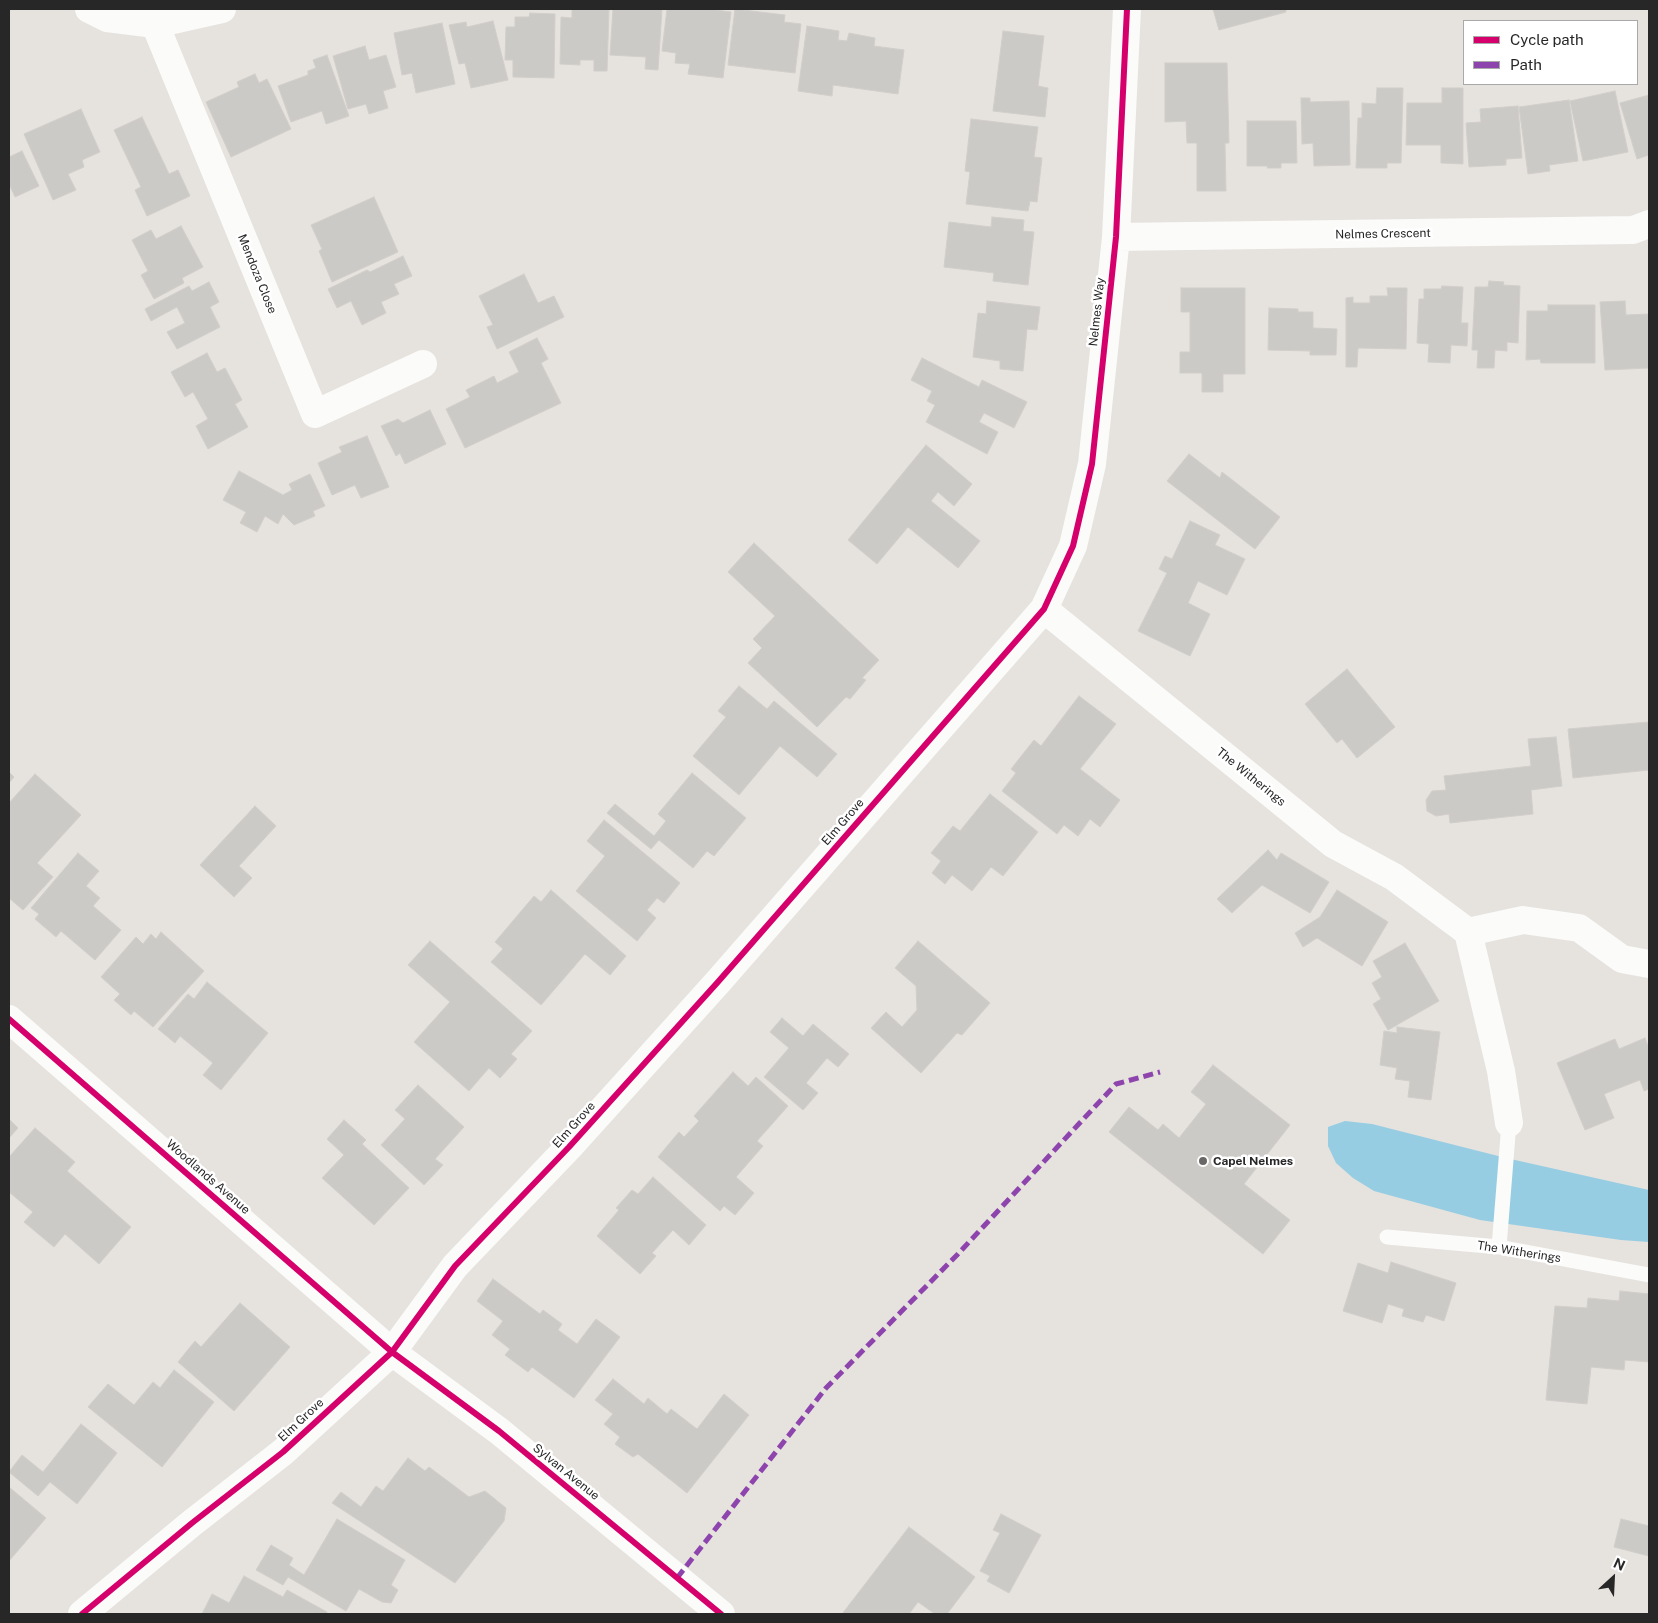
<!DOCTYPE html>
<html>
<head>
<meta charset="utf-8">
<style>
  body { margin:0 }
  #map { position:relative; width:1658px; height:1623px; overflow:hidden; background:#e6e2de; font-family:"Public Sans",sans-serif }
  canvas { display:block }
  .frame { position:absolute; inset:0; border:10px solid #272727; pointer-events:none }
  .legend { position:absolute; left:1463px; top:20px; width:175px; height:65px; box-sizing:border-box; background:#fff; border:1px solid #a9a9a9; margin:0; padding:6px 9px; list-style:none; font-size:15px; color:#272727 }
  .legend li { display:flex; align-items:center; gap:10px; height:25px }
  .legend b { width:25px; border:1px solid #a9a9a9 }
  .north { position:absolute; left:1588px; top:1553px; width:50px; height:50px; -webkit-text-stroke:4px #fff; paint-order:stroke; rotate:25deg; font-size:14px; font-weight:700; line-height:20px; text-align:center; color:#272727 }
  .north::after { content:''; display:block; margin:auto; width:18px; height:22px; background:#272727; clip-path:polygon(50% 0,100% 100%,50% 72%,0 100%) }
</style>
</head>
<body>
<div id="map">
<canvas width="1658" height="1623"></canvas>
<div class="frame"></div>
<ul class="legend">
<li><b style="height:6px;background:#d6006c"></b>Cycle path</li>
<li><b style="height:6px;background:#8e44ad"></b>Path</li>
</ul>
<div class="north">N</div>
</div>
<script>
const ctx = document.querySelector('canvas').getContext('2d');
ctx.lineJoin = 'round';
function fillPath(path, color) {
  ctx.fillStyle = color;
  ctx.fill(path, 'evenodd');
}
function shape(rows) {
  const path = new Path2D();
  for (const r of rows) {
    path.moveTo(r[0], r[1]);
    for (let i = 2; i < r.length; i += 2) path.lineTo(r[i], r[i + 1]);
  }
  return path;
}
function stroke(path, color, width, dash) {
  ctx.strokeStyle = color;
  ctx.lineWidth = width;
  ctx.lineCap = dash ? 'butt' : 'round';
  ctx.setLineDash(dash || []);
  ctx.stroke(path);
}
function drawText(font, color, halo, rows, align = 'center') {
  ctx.font = font + ' "Public Sans",sans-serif';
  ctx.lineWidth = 5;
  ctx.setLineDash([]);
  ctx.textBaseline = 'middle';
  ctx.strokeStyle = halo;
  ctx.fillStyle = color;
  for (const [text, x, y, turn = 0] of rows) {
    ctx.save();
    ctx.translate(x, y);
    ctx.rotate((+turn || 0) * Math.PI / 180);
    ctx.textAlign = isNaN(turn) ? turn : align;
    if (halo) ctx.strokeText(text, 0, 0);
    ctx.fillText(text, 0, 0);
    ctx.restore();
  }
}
fillPath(shape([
  [1345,1121,1372,1124,1506,1158,1649,1190,1649,1242,1621,1240,1480,1220,1374,1191,1353,1178,1336,1163,1328,1146,1328,1127]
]), '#96cde2');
const building = shape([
  [572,9,609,9,607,71,594,71,594,60,580,60,580,65,560,64,561,17,572,18,572,9],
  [613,9,662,9,658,70,645,69,646,57,610,55,613,9],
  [667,9,708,9,731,12,723,78,688,74,690,64,675,63,676,53,662,51,667,9],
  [735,9,785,15,784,22,801,24,795,73,728,65,735,9],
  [1213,9,1286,9,1286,12,1219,30,1213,9],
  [530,13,555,14,554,78,513,77,513,60,505,60,506,27,515,27,515,17,529,17,530,13],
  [493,21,508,80,471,88,465,63,459,64,449,25,466,22,467,27,493,21],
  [442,23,455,84,416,93,412,73,402,75,394,33,442,23],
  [807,26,839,31,838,40,847,41,849,33,875,38,874,46,904,50,898,94,833,85,832,96,798,91,807,26],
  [1003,31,1044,36,1038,86,1048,88,1045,117,993,111,1003,31],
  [365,46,369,60,386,55,396,87,383,91,388,108,369,114,366,104,348,109,333,56,365,46],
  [327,55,349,116,326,124,322,111,291,122,278,86,308,75,308,71,316,68,313,60,327,55],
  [1165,63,1227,63,1229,143,1225,143,1226,191,1197,191,1197,143,1187,143,1186,121,1165,122,1165,63],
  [255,74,259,83,267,79,291,129,231,157,206,102,239,87,237,82,255,74],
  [1377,88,1403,88,1401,163,1387,163,1387,168,1356,168,1358,118,1362,118,1362,103,1376,104,1377,88],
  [1442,88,1463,88,1463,164,1441,163,1441,145,1406,145,1407,103,1442,103,1442,88],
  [1615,91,1628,152,1583,161,1570,101,1615,91],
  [1649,95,1649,155,1637,159,1620,103,1649,95],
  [1301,98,1310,98,1310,102,1349,101,1350,165,1314,166,1313,143,1302,144,1301,98],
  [1569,100,1578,161,1549,165,1550,171,1528,174,1519,107,1569,100],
  [1518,106,1522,158,1506,159,1506,165,1469,167,1466,123,1481,122,1480,109,1518,106],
  [81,109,100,152,82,160,84,167,68,174,76,190,53,200,24,134,81,109],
  [142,117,169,174,178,170,190,196,147,216,135,190,141,187,114,130,142,117],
  [971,119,1038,127,1034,157,1042,158,1037,202,1030,201,1028,211,966,204,970,172,965,171,971,119],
  [1247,121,1296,121,1297,163,1281,163,1281,168,1267,168,1268,166,1247,166,1247,121],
  [22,151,39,186,15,197,10,186,9,187,9,157,22,151],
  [374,197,398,252,332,282,319,251,322,249,311,225,374,197],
  [992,217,1024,220,1023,231,1034,232,1028,285,993,281,994,273,944,267,949,222,991,227,992,217],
  [181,226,203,267,182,278,184,283,154,299,141,275,148,271,132,240,151,230,156,239,181,226],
  [403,256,412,276,394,284,399,294,381,302,386,313,362,325,351,301,337,308,328,289,367,270,370,272,403,256],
  [524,274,538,303,554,296,564,317,497,349,487,327,493,325,479,296,524,274],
  [1489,281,1504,282,1503,285,1520,286,1518,343,1507,342,1507,351,1495,350,1494,368,1477,368,1478,350,1472,350,1475,287,1488,287,1489,281],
  [209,282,219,302,210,307,220,327,177,349,167,332,185,323,177,307,151,321,145,309,189,286,192,291,209,282],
  [1442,286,1463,287,1461,323,1468,323,1467,346,1451,345,1450,363,1428,362,1429,344,1417,343,1419,299,1424,299,1424,289,1441,289,1442,286],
  [1181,288,1245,288,1245,374,1223,374,1223,392,1202,392,1202,373,1180,373,1180,352,1190,352,1190,312,1181,312,1181,288],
  [1387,288,1407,288,1406,349,1358,348,1357,367,1346,367,1346,298,1353,297,1353,303,1370,303,1370,296,1388,296,1387,288],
  [987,301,1040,307,1037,330,1027,329,1023,371,1000,369,1000,361,973,357,978,313,986,314,987,301],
  [1625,301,1626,315,1649,314,1649,368,1605,370,1600,302,1625,301],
  [1548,305,1595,305,1595,363,1541,363,1540,359,1526,360,1527,311,1548,311,1548,305],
  [1269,308,1298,309,1298,312,1313,312,1313,328,1337,329,1336,355,1310,355,1310,351,1268,350,1269,308],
  [537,338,548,359,541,363,561,403,465,448,446,409,470,397,466,390,494,376,497,383,519,372,509,352,537,338],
  [207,353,217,372,225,368,242,400,235,404,248,427,208,449,196,426,208,419,193,392,185,397,171,372,207,353],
  [922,358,979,387,982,380,1027,402,1014,428,984,413,979,422,998,432,987,454,926,422,935,405,927,401,932,391,911,380,922,358],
  [430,410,446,444,405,464,400,453,396,456,381,426,398,419,403,423,430,410],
  [367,436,389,487,361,498,355,485,332,495,318,463,342,452,339,447,367,436],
  [926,445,972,484,954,506,938,492,931,501,980,541,958,568,908,527,877,564,848,540,926,445],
  [1189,454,1220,478,1222,472,1280,517,1255,549,1167,481,1189,454],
  [239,471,283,495,292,490,289,484,310,474,325,506,313,511,315,516,294,525,283,514,278,524,265,516,257,532,240,523,246,512,223,500,239,471],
  [1190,521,1220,535,1215,545,1245,559,1227,595,1198,581,1188,603,1210,614,1190,656,1138,631,1167,573,1159,569,1165,556,1172,559,1190,521],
  [754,543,879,660,862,678,866,680,850,699,846,697,817,727,748,663,762,648,753,639,775,616,728,572,754,543],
  [1347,669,1395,727,1357,758,1342,739,1337,743,1305,704,1347,669],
  [739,686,767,709,774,701,837,754,817,777,780,746,739,795,693,756,726,717,718,711,739,686],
  [1079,696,1116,724,1080,769,1120,800,1100,827,1090,819,1078,836,1064,825,1057,834,1002,791,1016,773,1011,769,1034,740,1041,746,1079,696],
  [1649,722,1649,770,1573,778,1568,729,1649,722],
  [1556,737,1562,786,1531,790,1533,814,1450,823,1449,814,1436,816,1427,811,1426,800,1432,791,1446,790,1444,776,1531,766,1528,739,1556,737],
  [9,772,14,777,9,783,9,772],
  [692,773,746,818,714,856,707,851,693,868,659,840,651,849,607,813,615,804,654,836,666,821,658,814,692,773],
  [35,774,81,815,37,863,53,877,23,910,9,898,9,803,35,774],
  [990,794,1038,832,1003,876,991,867,972,891,952,875,945,884,932,873,941,861,931,853,953,826,960,831,990,794],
  [255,806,276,826,239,866,252,878,234,897,200,865,255,806],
  [604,820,680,883,664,903,657,898,647,910,656,918,637,941,576,891,605,856,587,841,604,820],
  [1268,850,1277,860,1281,853,1329,882,1310,913,1262,885,1232,913,1217,899,1268,850],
  [78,853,99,871,86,886,100,898,93,906,121,930,95,960,61,931,56,937,35,919,39,914,31,908,78,853],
  [551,890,626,956,610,975,585,954,541,1005,491,962,503,949,495,942,534,896,541,902,551,890],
  [1337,890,1388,922,1362,966,1317,938,1303,947,1295,933,1320,917,1337,890],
  [161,932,204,971,153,1027,134,1011,131,1015,114,1000,120,994,101,977,136,937,143,944,151,934,156,939,161,932],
  [430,941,532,1031,511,1054,517,1059,500,1078,489,1068,469,1091,414,1042,450,1002,408,965,430,941],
  [918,941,990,1003,962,1035,957,1033,921,1073,871,1028,886,1012,902,1027,917,1010,916,986,895,968,918,941],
  [1405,943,1439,1001,1388,1030,1373,1004,1381,999,1372,983,1382,977,1373,961,1405,943],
  [207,982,268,1033,221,1090,203,1075,213,1063,180,1036,175,1043,158,1029,188,994,194,999,207,982],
  [782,1018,803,1036,813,1024,849,1054,838,1067,827,1058,806,1083,818,1093,803,1110,764,1077,789,1048,770,1032,782,1018],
  [1397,1027,1440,1032,1431,1100,1408,1097,1410,1081,1395,1079,1397,1068,1380,1065,1384,1031,1397,1033,1397,1027],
  [1645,1038,1649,1049,1649,1089,1644,1091,1640,1080,1604,1094,1614,1118,1585,1130,1557,1063,1615,1039,1619,1049,1645,1038],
  [1213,1065,1290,1125,1244,1184,1290,1220,1263,1254,1109,1132,1129,1107,1158,1130,1163,1124,1179,1138,1206,1104,1191,1092,1213,1065],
  [733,1072,748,1086,756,1077,788,1106,757,1141,763,1146,736,1177,754,1193,735,1215,724,1206,720,1211,658,1157,679,1132,684,1137,699,1121,694,1116,733,1072],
  [418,1085,464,1127,435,1159,443,1165,424,1185,381,1145,405,1119,395,1110,418,1085],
  [9,1119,18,1128,9,1138,9,1119],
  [344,1120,366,1140,362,1144,409,1188,374,1225,322,1178,344,1155,327,1139,344,1120],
  [35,1128,75,1162,67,1171,131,1227,99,1264,65,1234,54,1247,24,1222,33,1212,9,1192,9,1157,35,1128],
  [653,1177,706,1225,689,1245,673,1230,652,1253,656,1256,640,1274,597,1236,619,1210,616,1208,632,1190,638,1194,653,1177],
  [1391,1262,1456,1283,1444,1321,1426,1315,1423,1322,1402,1316,1404,1309,1388,1304,1382,1323,1343,1311,1358,1263,1388,1273,1391,1262],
  [493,1279,540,1314,543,1310,562,1324,558,1330,577,1344,596,1319,620,1337,574,1398,532,1367,528,1372,505,1355,510,1349,492,1335,503,1321,477,1301,493,1279],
  [1620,1291,1649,1294,1649,1362,1625,1360,1624,1370,1591,1367,1587,1404,1546,1400,1555,1306,1587,1308,1588,1298,1619,1301,1620,1291],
  [240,1303,290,1347,234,1411,178,1362,195,1341,201,1347,240,1303],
  [174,1370,214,1402,162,1467,88,1407,108,1384,134,1405,153,1382,160,1388,174,1370],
  [613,1379,644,1404,648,1398,667,1414,671,1409,697,1429,724,1394,749,1415,687,1493,638,1454,633,1457,615,1444,620,1437,604,1424,613,1414,595,1400,613,1379],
  [81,1424,117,1453,77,1504,50,1482,38,1496,9,1472,22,1455,43,1472,81,1424],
  [408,1458,425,1471,429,1467,469,1497,485,1491,506,1508,504,1521,455,1583,332,1503,341,1492,361,1507,376,1486,383,1491,408,1458],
  [9,1487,46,1518,9,1561,9,1487],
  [1001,1514,1041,1535,1009,1593,987,1581,990,1576,980,1571,1000,1533,993,1530,1001,1514],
  [337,1519,405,1560,391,1585,398,1590,391,1603,382,1602,359,1589,346,1611,288,1577,283,1585,256,1570,271,1545,293,1558,289,1565,304,1575,337,1519],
  [1621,1519,1649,1526,1649,1556,1614,1547,1621,1519],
  [909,1527,975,1577,947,1614,935,1614,918,1602,909,1614,842,1614,909,1527],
  [244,1576,283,1597,287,1590,327,1612,326,1614,202,1614,212,1594,229,1603,244,1576]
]);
fillPath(building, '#cccac7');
stroke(building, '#d1ceca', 1);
stroke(shape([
  [1387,1237,1499,1247,1649,1275],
  [1499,1247,1509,1123]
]), '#fbfbfa', 15);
stroke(shape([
  [89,9,107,18,155,24,222,9],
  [155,24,315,414,423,364],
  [1116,237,1633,230,1649,224],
  [1044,609,1333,844,1394,877,1468,932,1523,920,1579,928,1622,959,1649,964],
  [1468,932,1501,1071,1509,1123],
  [9,1019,392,1352,499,1431,721,1614],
  [82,1614,192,1523,283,1452,392,1352,455,1266,569,1147,717,983,1044,609,1073,546,1092,464,1116,237,1127,9]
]), '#fbfbfa', 28);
stroke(shape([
  [677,1578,826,1388,957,1255,1116,1084,1160,1072]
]), '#8e44ad', 5, [10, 5]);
stroke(shape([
  [9,1019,392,1352,499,1431,721,1614],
  [82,1614,192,1523,283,1452,392,1352,455,1266,569,1147,717,983,1044,609,1073,546,1092,464,1116,237,1127,9]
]), '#d6006c', 6);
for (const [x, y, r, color] of [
  [1203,1161,5,"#6a6867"]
]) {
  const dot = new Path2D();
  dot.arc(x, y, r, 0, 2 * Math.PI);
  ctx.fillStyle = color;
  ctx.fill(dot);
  stroke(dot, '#fff', 2);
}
drawText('12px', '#272727', '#fff', [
  ["Nelmes Crescent",1383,234,-1],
  ["Mendoza Close",257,274,68],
  ["Nelmes Way",1097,312,-84],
  ["The Witherings",1251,777,39],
  ["Elm Grove",843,822,-49],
  ["Elm Grove",574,1125,-48],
  ["Woodlands Avenue",208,1177,41],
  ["The Witherings",1519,1252,9],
  ["Elm Grove",301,1420,-43],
  ["Sylvan Avenue",566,1472,39]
]);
drawText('bold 12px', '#272727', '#fff', [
  ["Capel Nelmes",1213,1161]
], 'left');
</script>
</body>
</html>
